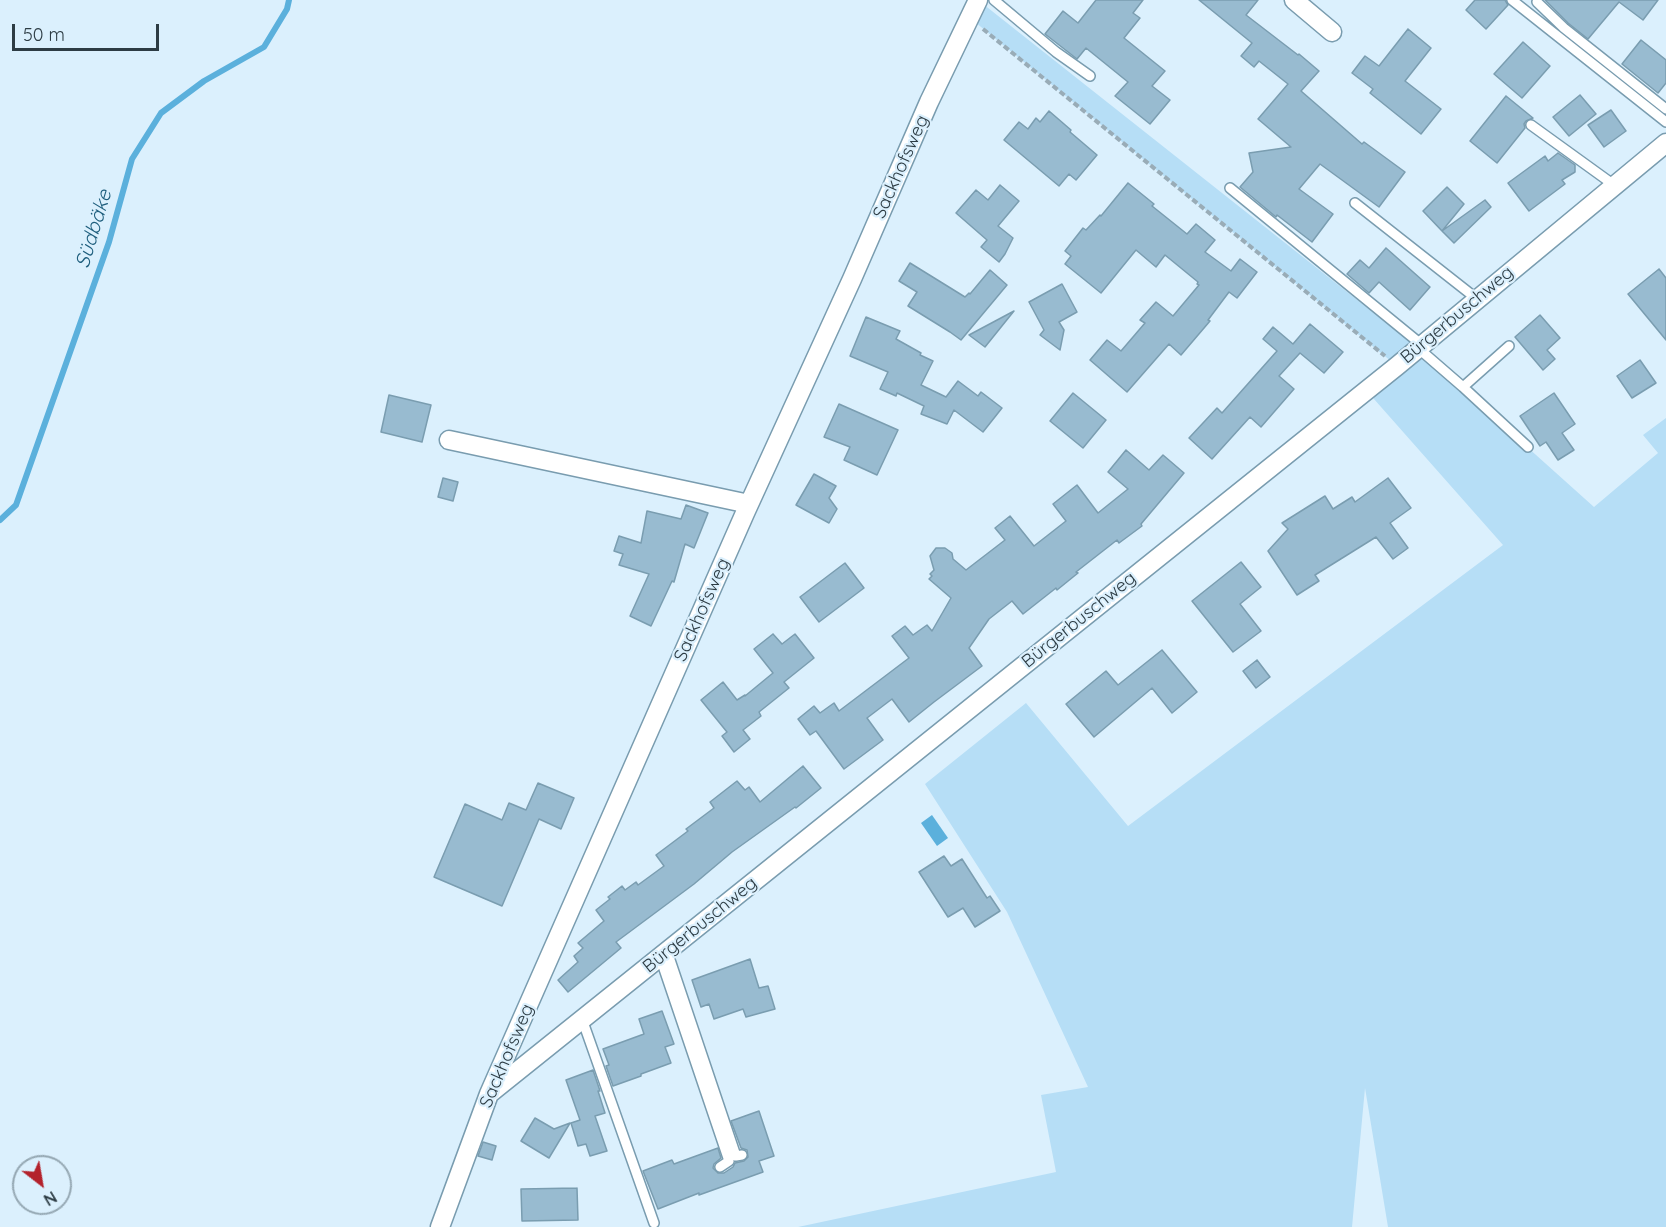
<!DOCTYPE html>
<html>
<head>
<meta charset="utf-8">
<style>
  body { margin:0 }
  #map { position:relative; width:1666px; height:1227px; overflow:hidden; background:#dbf0fd; font-family:Quicksand,sans-serif }
  canvas { display:block }
  .north { position:absolute; left:12px; top:1155px; width:60px; height:60px; box-sizing:border-box; background:#dbf0fd; border:2px solid #95a8b3; border-radius:50%; rotate:149deg; font-size:16px; font-weight:700; line-height:24px; text-align:center; color:#2d3c44 }
  .north::after { content:''; display:block; margin:auto; width:21px; height:27px; background:#b3222c; clip-path:polygon(50% 0,100% 100%,50% 72%,0 100%) }
  .scale { position:absolute; left:12px; top:24px; width:147px; height:27px; box-sizing:border-box; border:3px solid #2d3c44; border-top:0; padding-left:8px; font-size:18px; line-height:21px; white-space:nowrap; color:#2d3c44; -webkit-text-stroke:4px #dbf0fd; paint-order:stroke }
</style>
</head>
<body>
<div id="map">
<canvas width="1666" height="1227"></canvas>
<div class="north">N</div>
<div class="scale">50 m</div>
</div>
<script>
const ctx = document.querySelector('canvas').getContext('2d');
ctx.lineJoin = 'round';
function fillPath(path, color) {
  ctx.fillStyle = color;
  ctx.fill(path, 'evenodd');
}
function shape(rows) {
  const path = new Path2D();
  for (const r of rows) {
    path.moveTo(r[0], r[1]);
    for (let i = 2; i < r.length; i += 2) path.lineTo(r[i], r[i + 1]);
  }
  return path;
}
function stroke(path, color, width, dash) {
  ctx.strokeStyle = color;
  ctx.lineWidth = width;
  ctx.lineCap = dash ? 'butt' : 'round';
  ctx.setLineDash(dash || []);
  ctx.stroke(path);
}
function drawText(font, color, halo, rows, align = 'center') {
  ctx.font = font + ' Quicksand,sans-serif';
  ctx.lineWidth = 4.5;
  ctx.setLineDash([]);
  ctx.textBaseline = 'middle';
  ctx.strokeStyle = halo;
  ctx.fillStyle = color;
  for (const [text, x, y, turn = 0] of rows) {
    ctx.save();
    ctx.translate(x, y);
    ctx.rotate((+turn || 0) * Math.PI / 180);
    ctx.textAlign = isNaN(turn) ? turn : align;
    if (halo) ctx.strokeText(text, 0, 0);
    ctx.fillText(text, 0, 0);
    ctx.restore();
  }
}
fillPath(shape([
  [978,0,1418,348,1397,366,970,18],
  [1419,350,1594,507,1658,453,1643,435,1666,418,1666,1227,1388,1227,1365,1088,1352,1227,798,1227,1056,1172,1041,1095,1088,1087,1007,912,925,784,1026,703,1128,826,1503,545,1366,390]
]), '#b6def6');
fillPath(shape([
  [932,815,948,838,937,846,921,823]
]), '#5bb0dc');
stroke(shape([
  [0,520,16,505,109,242,132,159,161,113,204,81,264,47,287,9,289,0]
]), '#5bb0dc', 6);
const building = shape([
  [1096,0,1143,0,1133,13,1140,18,1124,38,1165,71,1152,86,1170,100,1150,124,1115,96,1128,82,1086,48,1077,59,1045,34,1063,11,1078,23,1096,0],
  [1199,0,1258,0,1246,15,1298,55,1299,54,1319,71,1301,91,1362,144,1364,142,1405,172,1379,207,1320,164,1299,189,1333,214,1312,242,1277,215,1276,217,1240,187,1253,172,1249,153,1291,147,1258,119,1288,84,1259,61,1254,67,1241,56,1252,43,1199,0],
  [1475,0,1505,0,1508,5,1486,29,1466,10,1475,0],
  [1545,0,1658,0,1643,20,1619,2,1588,39,1568,23,1545,0],
  [1408,29,1431,48,1405,81,1441,109,1421,134,1370,93,1373,89,1352,73,1365,56,1379,66,1408,29],
  [1641,40,1666,60,1666,83,1658,93,1622,64,1641,40],
  [1523,42,1550,66,1522,98,1494,74,1523,42],
  [1580,95,1596,114,1569,136,1553,117,1580,95],
  [1506,96,1533,118,1526,121,1524,124,1525,128,1497,163,1470,141,1506,96],
  [1611,110,1626,131,1604,147,1588,125,1611,110],
  [1049,111,1071,130,1070,132,1097,155,1076,180,1069,174,1059,186,1004,140,1019,122,1028,129,1036,118,1040,122,1049,111],
  [1558,153,1575,165,1575,172,1562,180,1565,184,1529,211,1508,183,1545,156,1548,161,1558,153],
  [1128,183,1154,204,1152,206,1187,234,1196,224,1215,240,1205,252,1231,271,1240,259,1257,272,1237,298,1229,292,1208,320,1210,321,1181,355,1169,344,1127,392,1090,360,1107,340,1121,351,1145,323,1140,320,1156,302,1173,316,1199,285,1197,284,1198,282,1165,255,1156,267,1136,250,1101,293,1065,264,1071,256,1065,251,1083,228,1086,230,1100,215,1101,216,1128,183],
  [1000,185,1019,201,998,226,1013,238,1005,254,999,262,981,247,987,240,956,213,976,190,988,200,1000,185],
  [1447,187,1464,204,1442,231,1423,211,1447,187],
  [1485,200,1491,207,1454,243,1442,231,1485,200],
  [1386,248,1430,287,1410,310,1379,282,1369,293,1347,274,1360,260,1369,268,1386,248],
  [910,263,965,297,969,293,970,294,990,270,1007,285,961,340,950,332,908,306,917,292,899,281,910,263],
  [1659,269,1666,278,1666,340,1628,294,1659,269],
  [1062,284,1077,312,1059,322,1064,330,1060,350,1040,335,1044,330,1029,302,1062,284],
  [1014,311,985,347,969,335,1014,311],
  [1540,315,1560,338,1547,350,1555,359,1543,370,1515,337,1540,315],
  [866,317,900,331,896,339,921,353,920,355,933,361,921,385,946,397,958,381,978,396,981,392,1002,408,983,432,954,410,947,424,921,414,924,406,897,393,896,396,880,389,888,372,850,356,866,317],
  [1310,324,1343,352,1324,373,1300,353,1279,376,1294,389,1261,427,1250,417,1212,459,1189,438,1217,408,1222,413,1277,351,1263,339,1273,327,1293,344,1310,324],
  [1640,360,1656,383,1632,398,1617,376,1640,360],
  [1073,393,1106,420,1083,448,1050,421,1073,393],
  [1554,393,1575,424,1562,433,1574,450,1558,460,1546,442,1540,446,1520,416,1554,393],
  [389,395,431,405,422,442,381,432,389,395],
  [839,404,898,430,877,475,844,460,850,447,824,437,839,404],
  [1126,450,1149,470,1163,455,1184,473,1141,524,1142,526,1119,543,1117,540,1076,572,1078,573,1057,590,1056,588,1023,614,1012,601,989,619,969,648,982,666,934,702,909,722,892,699,867,718,883,740,844,769,816,731,810,735,798,719,814,706,820,713,834,703,839,711,909,658,892,636,905,626,913,635,927,625,932,631,951,598,929,579,932,576,930,574,934,570,930,556,936,548,945,548,952,553,953,559,966,570,1005,540,995,528,1010,516,1034,546,1066,521,1053,504,1077,485,1098,513,1128,489,1108,472,1126,450],
  [814,474,836,486,829,498,837,509,829,523,796,505,814,474],
  [443,478,458,482,453,501,438,497,443,478],
  [1388,478,1411,508,1390,523,1408,548,1393,559,1376,537,1315,575,1319,581,1297,595,1268,551,1288,529,1282,523,1325,496,1333,509,1352,497,1355,502,1388,478],
  [686,505,708,513,694,548,685,544,674,582,672,581,651,626,630,616,649,574,619,565,623,554,614,551,619,536,641,543,647,511,681,519,686,505],
  [1241,562,1261,587,1240,604,1261,631,1233,652,1192,601,1241,562],
  [845,563,864,588,819,622,800,597,845,563],
  [773,634,782,644,795,634,814,658,784,682,789,688,759,712,761,716,743,730,750,739,734,752,722,736,727,732,701,700,723,682,737,700,745,695,745,696,773,673,754,649,773,634],
  [1162,650,1197,692,1172,713,1152,688,1094,737,1066,704,1106,671,1118,685,1162,650],
  [1257,660,1270,677,1256,688,1243,671,1257,660],
  [803,766,821,788,796,808,795,807,732,852,694,884,616,942,621,948,568,992,558,980,578,962,574,956,583,948,578,943,604,921,596,910,610,899,608,897,622,886,625,890,636,882,638,885,664,866,656,855,688,831,686,829,714,808,710,802,737,781,745,790,749,787,760,802,803,766],
  [538,783,574,798,561,829,539,819,502,906,434,877,465,804,502,820,509,803,526,810,538,783],
  [944,856,951,866,962,859,987,898,990,896,1000,911,975,927,963,908,948,917,919,872,944,856],
  [750,959,759,988,768,986,775,1009,746,1017,743,1009,714,1019,709,1004,701,1007,692,980,750,959],
  [662,1011,674,1044,665,1047,671,1063,641,1074,641,1076,613,1086,606,1066,609,1065,603,1049,644,1034,639,1019,662,1011],
  [593,1070,600,1091,598,1091,605,1113,595,1116,607,1151,590,1156,586,1144,578,1146,571,1123,580,1120,566,1080,593,1070],
  [759,1111,774,1156,759,1161,763,1172,699,1195,699,1193,658,1209,643,1171,672,1160,674,1164,718,1148,721,1158,714,1164,713,1168,718,1173,724,1173,733,1167,735,1163,744,1161,748,1157,747,1150,741,1148,731,1121,759,1111],
  [535,1118,554,1129,570,1123,549,1158,521,1141,535,1118],
  [483,1142,496,1146,492,1160,478,1156,483,1142],
  [577,1188,578,1220,522,1221,521,1189,577,1188]
]);
fillPath(building, '#98bbd0');
stroke(building, '#7a9db0', 1.5);
const lane = shape([
  [994,0,1056,52,1090,76],
  [1512,0,1666,122],
  [1537,2,1564,28,1666,109],
  [1531,125,1614,185],
  [1230,188,1422,345],
  [1355,203,1477,299],
  [1418,348,1463,387,1528,447],
  [1463,387,1509,346],
  [667,951,736,1156,742,1155],
  [660,957,729,1161,720,1167],
  [582,1019,654,1223]
]);
const street = shape([
  [1294,0,1332,32],
  [449,440,749,504],
  [489,1094,1397,366,1666,143],
  [440,1227,489,1094,745,513,852,279,929,102,978,0]
]);
stroke(lane, '#799caf', 12);
stroke(street, '#799caf', 21);
stroke(shape([
  [983,29,1385,356]
]), '#99acb7', 4, [6, 3]);
stroke(lane, '#fff', 9);
stroke(street, '#fff', 18);
drawText('18px', '#2d3c44', '#dbf0fd', [
  ["Sackhofsweg",901,167,-66],
  ["Bürgerbuschweg",1457,315,-40],
  ["Sackhofsweg",702,610,-66],
  ["Bürgerbuschweg",1079,620,-39],
  ["Bürgerbuschweg",700,925,-39],
  ["Sackhofsweg",507,1056,-67]
]);
drawText('italic 20px', '#1e5e7d', '#dbf0fd', [
  ["Südbäke",94,229,-73]
]);
</script>
</body>
</html>
